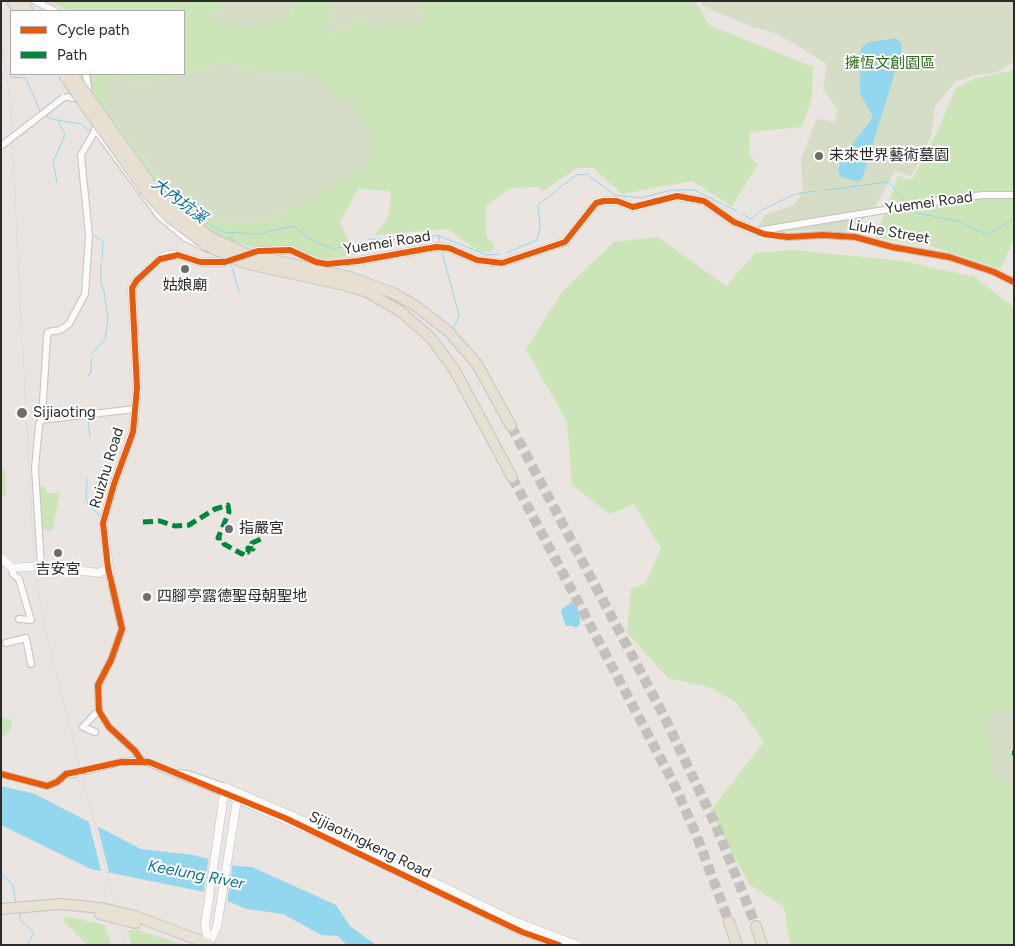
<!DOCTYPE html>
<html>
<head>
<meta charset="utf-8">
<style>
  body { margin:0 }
  #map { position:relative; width:1015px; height:946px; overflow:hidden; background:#eae5e0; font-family:Figtree,sans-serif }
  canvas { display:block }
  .frame { position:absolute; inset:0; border:2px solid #2b2b2b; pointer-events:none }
  .legend { position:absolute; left:10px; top:10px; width:175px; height:65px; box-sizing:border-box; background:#fff; border:1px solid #aaa; margin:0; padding:6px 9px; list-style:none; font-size:15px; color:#2b2b2b }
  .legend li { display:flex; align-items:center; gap:10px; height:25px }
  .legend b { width:25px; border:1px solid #aaa }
</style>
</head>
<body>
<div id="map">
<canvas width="1015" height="946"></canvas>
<div class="frame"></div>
<ul class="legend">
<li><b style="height:6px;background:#e8590c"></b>Cycle path</li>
<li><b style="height:6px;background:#00873e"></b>Path</li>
</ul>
</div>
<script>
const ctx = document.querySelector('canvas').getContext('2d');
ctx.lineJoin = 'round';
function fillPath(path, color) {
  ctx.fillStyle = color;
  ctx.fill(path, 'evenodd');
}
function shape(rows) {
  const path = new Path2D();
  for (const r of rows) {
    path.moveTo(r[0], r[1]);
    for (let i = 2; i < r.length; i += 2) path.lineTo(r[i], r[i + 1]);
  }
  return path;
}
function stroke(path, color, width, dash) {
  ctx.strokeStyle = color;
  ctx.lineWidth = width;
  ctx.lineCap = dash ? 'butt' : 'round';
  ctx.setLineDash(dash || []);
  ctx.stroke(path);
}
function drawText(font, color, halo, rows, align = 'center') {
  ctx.font = font + ' Figtree,"Noto Sans TC",sans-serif';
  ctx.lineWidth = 4;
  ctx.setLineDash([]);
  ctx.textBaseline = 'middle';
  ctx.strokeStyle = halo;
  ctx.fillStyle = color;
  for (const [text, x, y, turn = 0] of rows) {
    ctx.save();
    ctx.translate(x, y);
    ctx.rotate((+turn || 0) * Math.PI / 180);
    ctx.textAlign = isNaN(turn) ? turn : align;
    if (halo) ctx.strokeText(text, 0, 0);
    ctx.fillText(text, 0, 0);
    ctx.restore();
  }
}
fillPath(shape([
  [49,1,228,1,211,16,291,16,293,1,335,1,326,33,339,32,366,16,425,23,419,1,695,1,709,25,813,67,812,98,802,127,750,132,749,154,758,165,732,206,692,181,622,194,593,168,577,168,543,191,537,187,510,188,486,206,486,236,495,246,491,252,478,251,448,229,374,235,387,220,391,203,390,191,358,189,340,222,355,255,318,260,291,247,259,249,227,240,201,226,163,191,79,74,184,74,184,11,69,11],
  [224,61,266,75,307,73,289,211,258,223,200,221,169,195,142,156,118,77,142,82,184,75],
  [1014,70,1014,237,1001,269,931,246,876,238,898,176,912,180,937,132,956,88,974,79],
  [658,237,726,286,755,253,793,250,903,261,974,277,1014,307,1014,945,790,945,784,907,749,884,710,811,764,742,736,702,709,687,668,678,627,633,631,589,646,583,661,548,634,504,610,514,572,485,567,422,526,349,562,292,614,242],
  [1,469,5,469,6,496,1,497],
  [38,486,44,486,48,493,60,493,52,531,40,528],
  [1,717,12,720,11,728,1,738],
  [64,916,105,925,111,945,88,945,64,922],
  [128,930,139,930,183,945,131,945]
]), '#cce5b8');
fillPath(shape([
  [228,1,293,1,291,16,246,28,219,22,211,16],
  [335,1,419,1,426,23,375,28,366,16,339,32,325,34],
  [701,1,1014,1,1014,62,995,73,975,75,955,82,935,107,931,137,911,176,895,171,870,215,841,235,819,230,776,232,757,228,765,215,794,205,803,191,801,160,816,119,835,122,837,109,823,89,827,64,778,34,753,27,703,6],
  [224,61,266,75,307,73,353,104,372,133,369,166,289,211,258,223,200,221,187,215,110,114,106,94,108,85,118,77,142,82,184,75],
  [1014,711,1014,786,993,775,984,715]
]), '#d6ddc7');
fillPath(shape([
  [896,38,901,43,902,49,862,179,856,181,841,177,838,171,841,159,873,117,860,93,860,53,862,47,869,42],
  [576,599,580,619,580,624,576,628,573,626,566,626,561,613,562,609],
  [1,786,35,794,141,849,193,855,237,866,252,867,336,905,350,926,376,945,347,945,338,936,321,935,283,914,247,909,205,892,91,869,1,825]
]), '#92d7ed');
fillPath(shape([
  [88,819,97,824,109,872,102,874],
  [209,856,233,862,227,904,203,895]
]), '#eae5e0');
stroke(shape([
  [1,77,4,77],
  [11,77,26,78,40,111],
  [45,115,51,119,81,124,90,131],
  [57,182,53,162,65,135,58,121],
  [826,190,888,182,908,203],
  [168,195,194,217,224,232,258,234,294,226,311,240,334,249,361,242],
  [912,208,917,213,958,221,987,235,1014,219],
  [742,214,751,219,760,211,795,194,817,191],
  [94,236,103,241,102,259],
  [439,236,440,243],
  [368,239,420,240,437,235,487,255,499,254],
  [232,241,232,233],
  [442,252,459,315,454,327],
  [506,253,537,240,540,226,538,205,576,175,587,174,614,195,641,198,671,190,694,190,737,211],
  [231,264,239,292],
  [91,355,105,339,108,320,104,291,101,283,101,263],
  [88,376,91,372,91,359],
  [88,419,90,437],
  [87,479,86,499,89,506,101,516],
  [1,873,13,885,16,904],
  [19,913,21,921,34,932,28,945]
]), '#92d7ed', 1);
stroke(shape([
  [511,426,664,716,716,826,756,926],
  [512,477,673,782,696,834,729,922]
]), '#c4c0bc', 10, [10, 5]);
const minor = shape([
  [35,1,55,11],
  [86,74,89,94],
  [67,97,80,99],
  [95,129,160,217,184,237,207,249],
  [756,231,788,237,823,235,855,237,892,247,949,257,994,272,1014,282],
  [757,231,945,200,983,195,1014,195],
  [41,420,135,409],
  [41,566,35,468,39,425,42,417,47,337,48,332,60,330,69,324,85,294,89,235,81,155,95,131],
  [12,568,13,574,19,579,31,620,19,619],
  [111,582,122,629,111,660,98,685,99,711,109,727,135,751,141,760],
  [6,643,26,638,31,664],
  [95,732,83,727,95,714],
  [86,771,121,762,141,760,224,793],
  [179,773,191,775,225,787],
  [1,774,47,786,57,782,66,774,74,774]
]);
const tertiary = shape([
  [258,251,290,250,316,262,327,264,358,261,436,247,449,248,477,260,502,263,565,242,596,203,604,201,617,201,633,207,677,196,704,201,734,222,756,231],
  [1,558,12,568,41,566,99,573,108,568],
  [111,582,103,523,114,484,133,432,137,388,132,288,137,280,160,259,168,255,178,255,200,262,225,262],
  [224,793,355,850,522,932,559,945],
  [209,944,205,925,225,787,347,840,514,921,577,945],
  [209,944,217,927,238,794]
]);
const primary = shape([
  [1,909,61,904,101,908,135,916,209,944],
  [100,914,135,923]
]);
const trunk = shape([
  [12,1,19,11],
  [21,1,28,11],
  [350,277,393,293,416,306,448,331,477,364,511,426],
  [348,286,367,292,400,311,430,337,454,369,512,477],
  [729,922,737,945],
  [756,926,762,945]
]);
stroke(minor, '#c3c2c1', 8);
stroke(tertiary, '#c3c2c1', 9);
stroke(primary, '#c5c3c1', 12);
stroke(trunk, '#c5c3c1', 12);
stroke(minor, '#fcfbfa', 6);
stroke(tertiary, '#fcfbfa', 8);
stroke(primary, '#e7e2d3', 10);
stroke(trunk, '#e8dfd3', 10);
stroke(shape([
  [1,35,10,100,34,567,45,629,125,945]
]), '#dedddf', 1);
const minorBridge = shape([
  [1,146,63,98]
]);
const trunkBridge = shape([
  [63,74,148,194,170,218,189,232,206,245,244,263,348,286],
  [72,74,154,189,193,225,210,237,247,254,350,277]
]);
stroke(minorBridge, '#c3c2c1', 8, []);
stroke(trunkBridge, '#c5c3c1', 12, []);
stroke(minorBridge, '#fcfbfa', 6);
stroke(trunkBridge, '#e8dfd3', 10);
stroke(shape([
  [143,522,160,521,175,526,189,525,215,509,228,505,229,512,218,538,222,538,224,544,242,554,243,551,248,552,248,548,253,549,252,543,261,539],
  [1012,753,1014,753]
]), '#00873e', 5, [10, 5]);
stroke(shape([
  [141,760,135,751,109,727,99,711,98,685,111,660,122,629,108,568,103,523,114,484,133,432,137,388,132,288,137,280,160,259,178,255,200,262,225,262,258,251,290,250,316,262,327,264,358,261,436,247,449,248,477,260,502,263,565,242,596,203,604,201,617,201,633,207,677,196,704,201,734,222,764,234,788,237,823,235,855,237,892,247,949,257,994,272,1014,282],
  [1,774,47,786,57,782,66,774,121,762,149,762,285,818,478,911,522,932,559,945]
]), '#e8590c', 6);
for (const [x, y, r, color] of [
  [819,156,5,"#6e6c6a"],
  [185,269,5,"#6e6c6a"],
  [22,413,6,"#6e6c6a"],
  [229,529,5,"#6e6c6a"],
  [58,553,5,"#6e6c6a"],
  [147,597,5,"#6e6c6a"]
]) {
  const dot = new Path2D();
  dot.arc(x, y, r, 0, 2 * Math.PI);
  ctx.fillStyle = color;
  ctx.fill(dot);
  stroke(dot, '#fff', 2);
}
drawText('15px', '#2b6a18', '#fff', [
  ["擁恆文創園區",890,64]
]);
drawText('15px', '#2b2b2b', '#fff', [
  ["未來世界藝術墓園",829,156],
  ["姑娘廟",185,286,"center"],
  ["Sijiaoting",33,413],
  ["指嚴宮",239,529],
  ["吉安宮",58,570,"center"],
  ["四腳亭露德聖母朝聖地",157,597]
], 'left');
drawText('15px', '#2b2b2b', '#fff', [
  ["Yuemei Road",929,203,-8],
  ["Liuhe Street",889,232,10],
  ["Yuemei Road",387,243,-9],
  ["Ruizhu Road",107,468,-73],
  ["Sijiaotingkeng Road",370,845,26]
]);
drawText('italic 16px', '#0a70a0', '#fff', [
  ["大內坑溪",179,201,37],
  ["Keelung River",196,875,11]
]);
</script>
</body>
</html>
